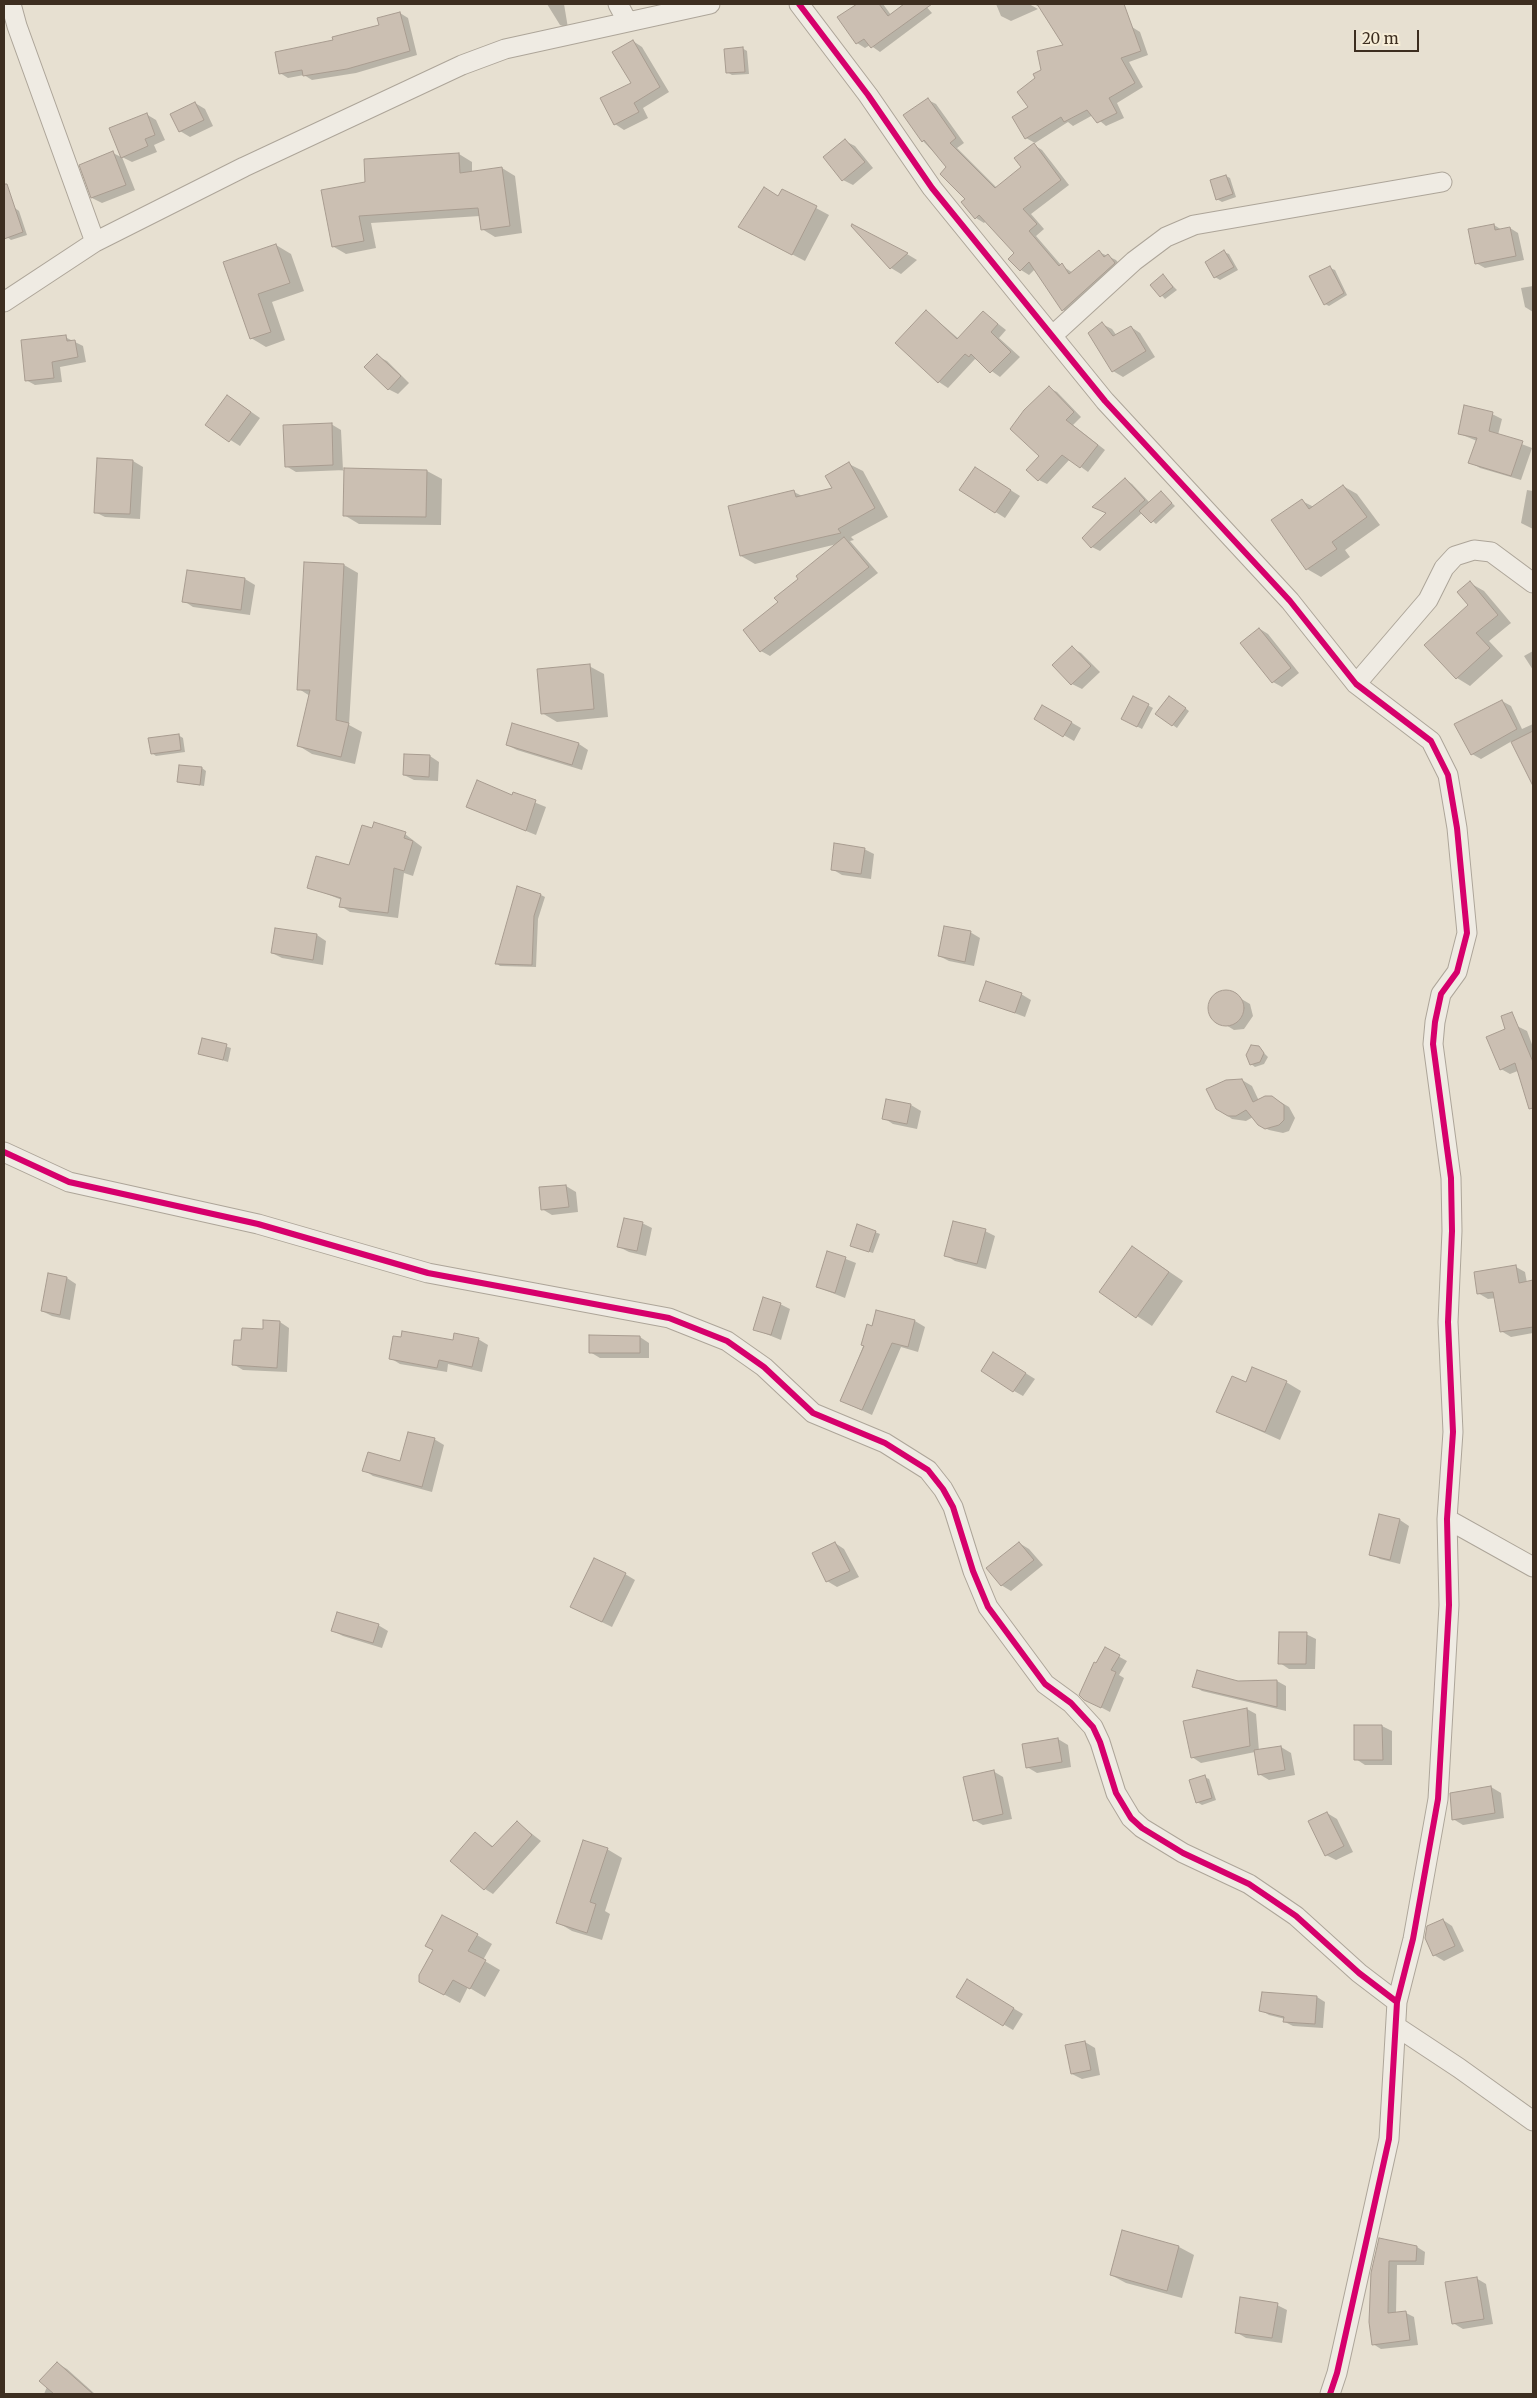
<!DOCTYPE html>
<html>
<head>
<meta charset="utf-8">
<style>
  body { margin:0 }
  #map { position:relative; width:1537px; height:2398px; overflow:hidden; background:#e7e0d1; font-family:Merriweather,serif }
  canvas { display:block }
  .frame { position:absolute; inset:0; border:5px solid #3d2e20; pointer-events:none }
  .scale { position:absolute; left:1354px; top:30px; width:65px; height:22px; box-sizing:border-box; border:2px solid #3d2e20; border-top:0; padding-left:6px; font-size:15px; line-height:18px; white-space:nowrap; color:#3d2e20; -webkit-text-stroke:4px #f7eed8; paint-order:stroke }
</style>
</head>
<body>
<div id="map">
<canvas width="1537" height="2398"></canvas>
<div class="frame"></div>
<div class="scale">20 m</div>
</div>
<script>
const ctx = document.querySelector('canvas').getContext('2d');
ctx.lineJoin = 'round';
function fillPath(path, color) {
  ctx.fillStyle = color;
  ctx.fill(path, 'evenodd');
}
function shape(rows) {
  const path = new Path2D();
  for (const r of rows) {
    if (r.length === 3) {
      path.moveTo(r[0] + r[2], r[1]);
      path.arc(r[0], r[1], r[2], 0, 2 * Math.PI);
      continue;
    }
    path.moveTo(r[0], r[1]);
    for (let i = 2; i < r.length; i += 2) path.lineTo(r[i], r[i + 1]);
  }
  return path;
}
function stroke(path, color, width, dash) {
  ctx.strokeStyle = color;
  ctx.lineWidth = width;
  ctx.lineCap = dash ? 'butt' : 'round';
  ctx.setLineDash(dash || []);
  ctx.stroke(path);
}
fillPath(shape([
  [547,4,564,4,568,28,560,25],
  [859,4,883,4,891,15,906,4,924,4,932,13,880,52,870,45,865,48,857,43,839,17],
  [996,4,1029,4,1038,9,1011,21,1001,16],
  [1034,4,1066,4,1087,36,1081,4,1116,4,1121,31,1132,27,1140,32,1148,55,1129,62,1143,87,1117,103,1124,118,1106,126,1093,115,1073,126,1068,122,1035,143,1026,138,1030,107,1037,78,1065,46,1041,8],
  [400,13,408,18,417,55,356,73,312,80,304,75,288,78,280,73,335,41,380,25],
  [633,41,642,47,669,92,643,108,648,118,624,130,615,124,632,83],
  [742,48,747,51,749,74,732,75,727,72],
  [928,100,936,104,964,143,957,148,997,188,1022,167,1034,145,1042,150,1069,185,1031,214,1044,229,1036,236,1061,265,1073,273,1099,252,1116,260,1123,268,1072,315,1063,310,1035,269,1029,275,1021,270,1016,253,986,221,984,223,976,218,948,167,923,141],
  [195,103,205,109,213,126,190,137,180,131],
  [146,114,156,120,165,140,154,145,157,152,132,162,122,157,135,190,102,203,92,198,81,165,113,153,123,158,111,129],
  [845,141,855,146,873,168,853,185,843,180],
  [459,154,472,162,472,172,502,168,515,176,522,233,495,237,482,229,480,216,371,223,376,248,346,254,334,247,366,183],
  [1226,176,1230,178,1236,197,1222,202,1217,199],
  [779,197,816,208,829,215,805,261,753,234],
  [15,208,19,211,27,235,11,240,7,237,4,228,4,212],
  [1494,225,1502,230,1510,228,1518,233,1524,260,1485,268,1476,263],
  [852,226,907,254,917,260,901,274,891,268],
  [276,245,291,254,304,291,272,302,285,340,266,347,251,338,225,263],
  [1224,252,1229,254,1238,270,1220,280,1215,277],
  [1330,268,1335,270,1347,295,1329,306,1325,304],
  [1163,276,1177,290,1165,299,1152,285],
  [1533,286,1533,312,1525,307,1521,288],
  [926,311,959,339,983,312,1006,330,999,338,1020,357,1000,377,975,359,948,388,939,382,896,343],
  [1102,324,1112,329,1117,336,1131,327,1140,333,1155,357,1123,377,1113,371],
  [65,337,83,346,86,362,60,367,62,382,35,385,26,380],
  [377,356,387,361,409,383,398,394,388,389],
  [1049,388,1057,392,1081,417,1073,425,1105,450,1088,472,1070,459,1047,484,1039,480],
  [237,402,260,418,240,446,207,425],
  [1492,414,1502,419,1498,435,1532,448,1521,480,1480,468,1470,462,1477,441,1460,434],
  [331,424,341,430,343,470,427,471,442,479,441,525,359,524,344,515,345,470,296,472,286,466],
  [98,460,133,461,143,467,140,519,105,517,95,512],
  [849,464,863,471,888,517,851,537,854,540,850,541,878,573,770,656,761,651,780,603,800,579,837,544,755,564,741,556,794,492,802,496,834,489],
  [985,474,1020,496,1005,518,961,490],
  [1125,479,1132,484,1150,503,1161,492,1175,506,1156,524,1143,512,1100,551,1092,547],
  [1343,486,1357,494,1380,525,1345,550,1350,557,1321,577,1307,569,1273,521,1302,501,1314,507],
  [1527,490,1533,491,1533,529,1521,523],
  [306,563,344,565,358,573,349,725,362,732,355,764,312,754,299,746,310,696,299,689],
  [188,571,245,579,255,585,250,615,193,607,184,601],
  [1470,583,1484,591,1511,623,1489,641,1503,656,1470,686,1457,678,1470,605],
  [1260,629,1268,634,1299,673,1282,687,1273,682,1242,643],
  [1072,648,1081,653,1100,672,1082,689,1072,684],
  [1533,651,1533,670,1524,656],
  [589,666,604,674,608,717,557,722,542,713],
  [1134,698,1153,708,1142,729,1123,719],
  [1174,700,1189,711,1177,728,1157,714],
  [1502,701,1511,706,1522,729,1533,724,1533,783,1512,741,1481,759,1472,754],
  [1043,706,1081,728,1074,741,1036,719],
  [178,735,183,738,185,752,156,756,152,753],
  [579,744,588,750,582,770,517,750,507,745],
  [430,756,439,762,438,781,414,780,404,775],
  [202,768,206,771,204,786,179,782],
  [514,794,546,807,536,835,467,807,513,797],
  [373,829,405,834,422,847,413,876,404,873,398,918,350,912,341,906,342,900,309,887,350,867],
  [864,849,874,854,871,879,842,875,832,869],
  [541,895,545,897,538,919,536,967,500,966,496,963],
  [970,932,980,938,974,966,949,961,939,956],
  [317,935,326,941,323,965,282,958,272,953],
  [1228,991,1250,1004,1253,1016,1244,1029,1234,1030,1213,1017,1210,1006,1216,995],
  [1021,994,1031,1000,1025,1017,980,1000],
  [1517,1026,1527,1031,1533,1047,1533,1065,1510,1074,1501,1069],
  [203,1039,231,1048,228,1062,200,1053],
  [1258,1047,1268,1057,1264,1064,1255,1067,1251,1064],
  [1242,1080,1252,1086,1259,1101,1272,1097,1289,1107,1295,1118,1289,1131,1283,1133,1269,1130,1259,1125,1253,1117,1246,1121,1232,1119,1217,1108],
  [887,1101,911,1105,921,1111,917,1129,893,1124,884,1118],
  [566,1186,576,1192,578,1212,552,1215,542,1209],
  [642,1223,652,1228,646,1256,629,1252,619,1247],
  [985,1231,995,1236,986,1269,955,1261,945,1255],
  [875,1232,880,1234,873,1253,856,1248],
  [1133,1247,1183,1281,1152,1326,1101,1292],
  [828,1252,856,1263,845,1298,817,1287],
  [1516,1267,1525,1272,1527,1283,1533,1282,1533,1333,1511,1337,1501,1331,1496,1298,1488,1299,1478,1293],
  [67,1278,76,1284,70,1320,52,1316,42,1311],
  [780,1304,790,1309,781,1340,754,1329],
  [877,1312,915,1321,925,1327,918,1352,901,1347,872,1415,841,1401],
  [280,1322,289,1328,287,1372,243,1370,233,1364,264,1330],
  [640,1337,649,1343,649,1358,600,1358,590,1352],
  [478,1339,488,1345,482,1372,448,1364,447,1372,400,1364,390,1358,454,1342],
  [1003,1359,1035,1379,1023,1396,1014,1391],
  [1286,1382,1301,1391,1280,1440,1218,1412,1247,1384],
  [434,1439,444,1445,432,1492,373,1476,364,1470,401,1463],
  [1380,1515,1400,1520,1409,1526,1400,1564,1380,1559,1371,1554],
  [835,1543,844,1549,859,1577,837,1587,827,1581],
  [1019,1543,1029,1549,1043,1565,1011,1591,1001,1585],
  [625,1574,635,1580,612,1627,581,1612],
  [378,1625,388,1631,382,1648,343,1636,333,1631],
  [1306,1634,1316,1639,1315,1669,1289,1669,1280,1663],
  [1105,1649,1127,1661,1119,1675,1124,1678,1110,1712,1085,1699,1096,1665],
  [1277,1681,1286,1686,1286,1711,1202,1691,1194,1686],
  [1247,1709,1256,1714,1259,1751,1281,1747,1291,1753,1295,1775,1269,1780,1259,1774,1255,1752,1201,1763,1192,1757],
  [1382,1726,1392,1731,1392,1765,1365,1765,1356,1759],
  [1058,1739,1068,1745,1071,1767,1037,1773,1027,1767],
  [993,1771,1003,1777,1012,1819,983,1825,974,1820],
  [1204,1777,1209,1779,1216,1800,1202,1805,1197,1802],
  [1491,1787,1501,1793,1504,1818,1463,1825,1453,1819],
  [1327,1813,1337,1819,1353,1852,1336,1860,1326,1855],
  [517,1822,541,1841,493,1894,485,1889,476,1834,494,1847],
  [607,1849,622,1858,605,1911,610,1914,602,1940,572,1931,557,1922],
  [1443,1920,1452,1926,1464,1951,1444,1961,1434,1955],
  [477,1935,492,1944,483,1960,500,1970,485,1997,468,1987,460,2003,436,1990],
  [967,1981,1023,2014,1013,2030,958,1997],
  [1317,1997,1325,2002,1323,2028,1293,2026,1285,2022,1285,2019,1269,2015,1261,2010],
  [1085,2042,1095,2048,1100,2075,1082,2079,1072,2074],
  [1380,2239,1417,2247,1425,2252,1424,2265,1397,2265,1396,2314,1406,2313,1414,2317,1418,2345,1381,2349,1373,2344],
  [1179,2247,1194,2255,1182,2298,1126,2283,1111,2275],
  [1476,2278,1486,2284,1493,2324,1463,2329,1453,2323],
  [1277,2305,1287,2310,1282,2343,1246,2338,1236,2332],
  [57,2363,67,2369,95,2394,44,2394]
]), '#0003');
const building = shape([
  [857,4,879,4,888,16,904,4,932,4,871,48,864,39,856,44,837,17,857,4],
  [1037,4,1124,4,1141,51,1121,58,1135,83,1109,98,1117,113,1097,123,1087,110,1064,122,1061,117,1025,139,1012,117,1028,107,1017,92,1035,78,1033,74,1041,70,1037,51,1063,45,1037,4],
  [400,12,410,51,347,69,303,76,302,70,279,74,275,52,333,40,332,37,379,25,377,18,400,12],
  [633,40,660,87,634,103,639,112,614,125,600,98,631,83,612,52,633,40],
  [743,47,745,72,726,73,724,49,743,47],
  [928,98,956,138,950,143,995,188,1021,167,1014,158,1034,143,1061,180,1023,209,1037,224,1029,231,1059,266,1062,263,1069,274,1099,250,1104,257,1108,254,1115,263,1062,311,1029,262,1020,271,1008,259,1014,253,979,215,975,219,961,202,965,199,940,174,946,167,924,140,922,142,903,115,928,98],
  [195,102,204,120,179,132,170,114,195,102],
  [147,113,155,135,145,139,148,146,121,158,109,128,147,113],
  [845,139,865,162,842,181,823,157,845,139],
  [113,151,126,185,91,198,79,165,113,151],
  [459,153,460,173,502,167,510,226,481,230,478,208,359,216,364,241,332,247,321,190,365,182,364,159,459,153],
  [1226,175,1233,194,1216,200,1210,180,1226,175],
  [4,184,7,184,23,232,4,239,4,184],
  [764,187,778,196,782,189,817,206,792,255,738,227,764,187],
  [852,224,908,253,890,269,851,226,852,224],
  [1494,224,1495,230,1510,227,1516,256,1475,264,1468,229,1494,224],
  [276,244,290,283,258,294,271,332,250,339,223,262,276,244],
  [1224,250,1234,267,1214,278,1205,262,1224,250],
  [1330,266,1344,293,1324,305,1309,276,1330,266],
  [1163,274,1173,287,1160,297,1150,285,1163,274],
  [926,310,957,339,983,311,998,324,991,332,1011,352,990,373,971,354,969,357,965,354,938,383,895,343,926,310],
  [1102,322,1113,336,1131,326,1146,351,1112,372,1088,333,1102,322],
  [66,335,67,341,75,340,78,357,52,362,54,378,25,381,21,340,66,335],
  [377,354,401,376,388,390,364,367,377,354],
  [1049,386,1074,412,1066,420,1098,445,1080,468,1062,455,1038,481,1026,470,1039,456,1010,429,1024,410,1049,386],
  [227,395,251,412,229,442,205,425,227,395],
  [1464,405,1493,412,1489,431,1523,441,1511,476,1468,463,1477,438,1458,434,1464,405],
  [332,423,333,465,285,467,283,425,332,423],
  [97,458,133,460,130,514,94,513,97,458],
  [849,462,875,508,838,529,841,533,740,556,728,506,794,490,796,497,832,488,825,476,849,462],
  [975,467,1011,490,995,513,959,490,975,467],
  [344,468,427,470,426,517,343,516,344,468],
  [1125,478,1145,500,1091,548,1082,538,1106,513,1092,507,1125,478],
  [1343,485,1367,517,1332,542,1337,549,1306,570,1271,520,1302,499,1309,509,1343,485],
  [1161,491,1172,503,1151,523,1139,511,1161,491],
  [844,537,869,567,760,652,743,630,778,602,774,598,798,579,796,576,844,537],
  [304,562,344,564,336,720,349,723,341,757,297,746,310,690,297,690,304,562],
  [187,570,245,578,241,610,182,602,187,570],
  [1470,581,1498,615,1476,633,1490,648,1456,679,1424,645,1468,605,1457,592,1470,581],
  [1259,628,1291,668,1272,683,1240,643,1259,628],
  [1072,646,1091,666,1071,685,1052,665,1072,646],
  [590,664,594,709,541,714,537,669,590,664],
  [1133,696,1149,704,1137,727,1121,719,1133,696],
  [1169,696,1186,708,1172,726,1155,714,1169,696],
  [1502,700,1517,729,1471,755,1454,724,1502,700],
  [1042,705,1072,722,1063,737,1034,719,1042,705],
  [512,723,579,743,572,765,506,745,512,723],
  [1533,731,1533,786,1511,742,1533,731],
  [179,734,181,750,151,754,148,738,179,734],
  [404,754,430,755,429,777,403,775,404,754],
  [179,765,202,767,200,785,177,782,179,765],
  [477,780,512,795,513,792,536,800,526,831,466,807,477,780],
  [374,822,406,832,404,838,413,841,404,871,394,868,388,913,339,907,341,898,307,888,316,856,349,865,362,825,372,828,374,822],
  [834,843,865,848,861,874,831,870,834,843],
  [517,886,541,894,534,916,532,965,495,964,517,886],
  [944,926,971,931,965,962,938,956,944,926],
  [275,928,317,934,313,960,271,953,275,928],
  [986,981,1022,993,1015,1013,979,1001,986,981],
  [1226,1008,18],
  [1512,1012,1533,1062,1533,1108,1529,1109,1515,1063,1500,1070,1486,1037,1505,1029,1501,1016,1512,1012],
  [202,1038,227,1044,223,1060,198,1054,202,1038],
  [1251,1045,1259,1046,1264,1053,1260,1062,1250,1065,1246,1055,1251,1045],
  [1242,1079,1253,1102,1265,1096,1272,1096,1284,1105,1284,1120,1279,1125,1265,1129,1258,1125,1246,1110,1236,1116,1228,1116,1216,1109,1206,1089,1226,1080,1242,1079],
  [886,1099,911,1104,907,1124,882,1119,886,1099],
  [566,1185,569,1207,541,1210,539,1187,566,1185],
  [624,1218,643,1222,637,1251,617,1247,624,1218],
  [953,1221,986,1229,977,1264,944,1256,953,1221],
  [857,1224,876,1231,869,1252,850,1246,857,1224],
  [1132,1246,1169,1272,1136,1318,1099,1292,1132,1246],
  [827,1251,846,1257,835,1293,816,1287,827,1251],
  [1516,1265,1519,1283,1533,1280,1533,1327,1500,1332,1493,1292,1477,1294,1474,1272,1516,1265],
  [48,1273,67,1277,60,1315,41,1311,48,1273],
  [763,1297,781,1303,771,1335,753,1330,763,1297],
  [876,1310,915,1320,908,1347,892,1343,862,1410,840,1401,864,1346,861,1345,867,1324,872,1326,876,1310],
  [263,1320,280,1321,277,1368,232,1365,234,1340,241,1340,242,1328,263,1329,263,1320],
  [402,1331,453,1340,454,1333,479,1338,472,1367,439,1360,437,1368,389,1359,393,1336,401,1337,402,1331],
  [589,1335,640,1336,640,1353,589,1353,589,1335],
  [993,1352,1026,1373,1013,1392,981,1371,993,1352],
  [1252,1367,1287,1381,1265,1432,1216,1412,1232,1376,1246,1382,1252,1367],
  [408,1432,435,1438,422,1487,362,1471,368,1452,400,1461,408,1432],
  [1379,1514,1400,1519,1390,1560,1369,1555,1379,1514],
  [835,1542,850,1571,826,1582,812,1553,835,1542],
  [1019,1542,1034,1560,1001,1586,986,1568,1019,1542],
  [594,1558,626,1573,602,1622,570,1607,594,1558],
  [337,1612,379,1624,373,1643,331,1631,337,1612],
  [1279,1632,1307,1632,1306,1664,1278,1664,1279,1632],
  [1105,1647,1120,1655,1111,1670,1116,1672,1101,1708,1084,1700,1079,1695,1094,1662,1096,1663,1105,1647],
  [1197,1670,1238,1681,1277,1680,1277,1707,1192,1687,1197,1670],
  [1247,1708,1250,1746,1191,1758,1183,1721,1247,1708],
  [1354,1725,1382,1725,1383,1760,1354,1760,1354,1725],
  [1058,1738,1062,1762,1026,1768,1022,1744,1058,1738],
  [1281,1746,1285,1770,1258,1775,1254,1750,1281,1746],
  [994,1770,1003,1814,973,1821,963,1777,994,1770],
  [1205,1775,1212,1798,1196,1803,1189,1780,1205,1775],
  [1491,1786,1495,1813,1452,1820,1450,1793,1491,1786],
  [1327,1812,1344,1846,1325,1856,1308,1821,1327,1812],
  [517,1821,532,1835,484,1890,450,1861,475,1832,492,1847,517,1821],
  [583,1840,608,1848,590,1902,596,1904,587,1933,556,1923,583,1840],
  [442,1915,478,1934,468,1951,486,1960,470,1989,453,1980,444,1995,419,1982,419,1975,433,1950,425,1946,442,1915],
  [1443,1919,1455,1946,1433,1956,1425,1938,1427,1926,1443,1919],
  [967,1979,1014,2008,1003,2026,956,1997,967,1979],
  [1262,1992,1317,1996,1315,2024,1283,2022,1284,2017,1259,2011,1262,1992],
  [1085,2041,1091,2070,1071,2074,1065,2045,1085,2041],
  [1122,2230,1179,2246,1167,2291,1110,2275,1122,2230],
  [1379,2238,1417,2246,1416,2261,1389,2261,1388,2313,1406,2311,1410,2340,1372,2345,1369,2322,1371,2273,1379,2238],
  [1477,2277,1484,2319,1452,2324,1445,2282,1477,2277],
  [1240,2297,1278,2303,1272,2338,1235,2333,1240,2297],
  [57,2362,93,2394,54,2394,39,2381,57,2362]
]);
fillPath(building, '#cbbfb2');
stroke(building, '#a89c90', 1);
const street = shape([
  [11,4,17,26,95,242],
  [618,4,627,21],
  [799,4,868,95,932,188,1105,401,1290,601,1356,684,1431,741,1448,775,1457,828,1467,933,1457,972,1441,994,1435,1022,1433,1044,1451,1178,1452,1231,1448,1322,1453,1432,1447,1519,1449,1605,1438,1799,1413,1939,1397,2002,1389,2139,1337,2373,1330,2394],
  [4,302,95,242,244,167,462,65,505,49,710,4],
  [1052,336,1134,261,1166,237,1194,225,1442,182],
  [1356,684,1428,600,1444,568,1455,556,1474,550,1491,552,1533,583],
  [4,1152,69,1182,258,1224,428,1273,669,1318,727,1341,764,1367,813,1413,885,1443,928,1470,943,1489,953,1507,973,1571,988,1607,1045,1684,1071,1703,1093,1727,1100,1742,1116,1793,1131,1818,1142,1828,1183,1853,1249,1884,1296,1916,1359,1973,1397,2002],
  [1447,1519,1533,1567],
  [1397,2027,1459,2068,1533,2121]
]);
stroke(street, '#ada599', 21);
stroke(street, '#efebe3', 19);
stroke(shape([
  [799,4,868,95,932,188,1105,401,1290,601,1356,684,1431,741,1448,775,1457,828,1467,933,1457,972,1441,994,1435,1022,1433,1044,1451,1178,1452,1231,1448,1322,1453,1432,1447,1519,1449,1605,1438,1799,1413,1939,1397,2002,1389,2139,1337,2373,1330,2394],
  [4,1152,69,1182,258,1224,428,1273,669,1318,727,1341,764,1367,813,1413,885,1443,928,1470,943,1489,953,1507,973,1571,988,1607,1045,1684,1071,1703,1093,1727,1100,1742,1116,1793,1131,1818,1142,1828,1183,1853,1249,1884,1296,1916,1359,1973,1397,2002]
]), '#d6006c', 6);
</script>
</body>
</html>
